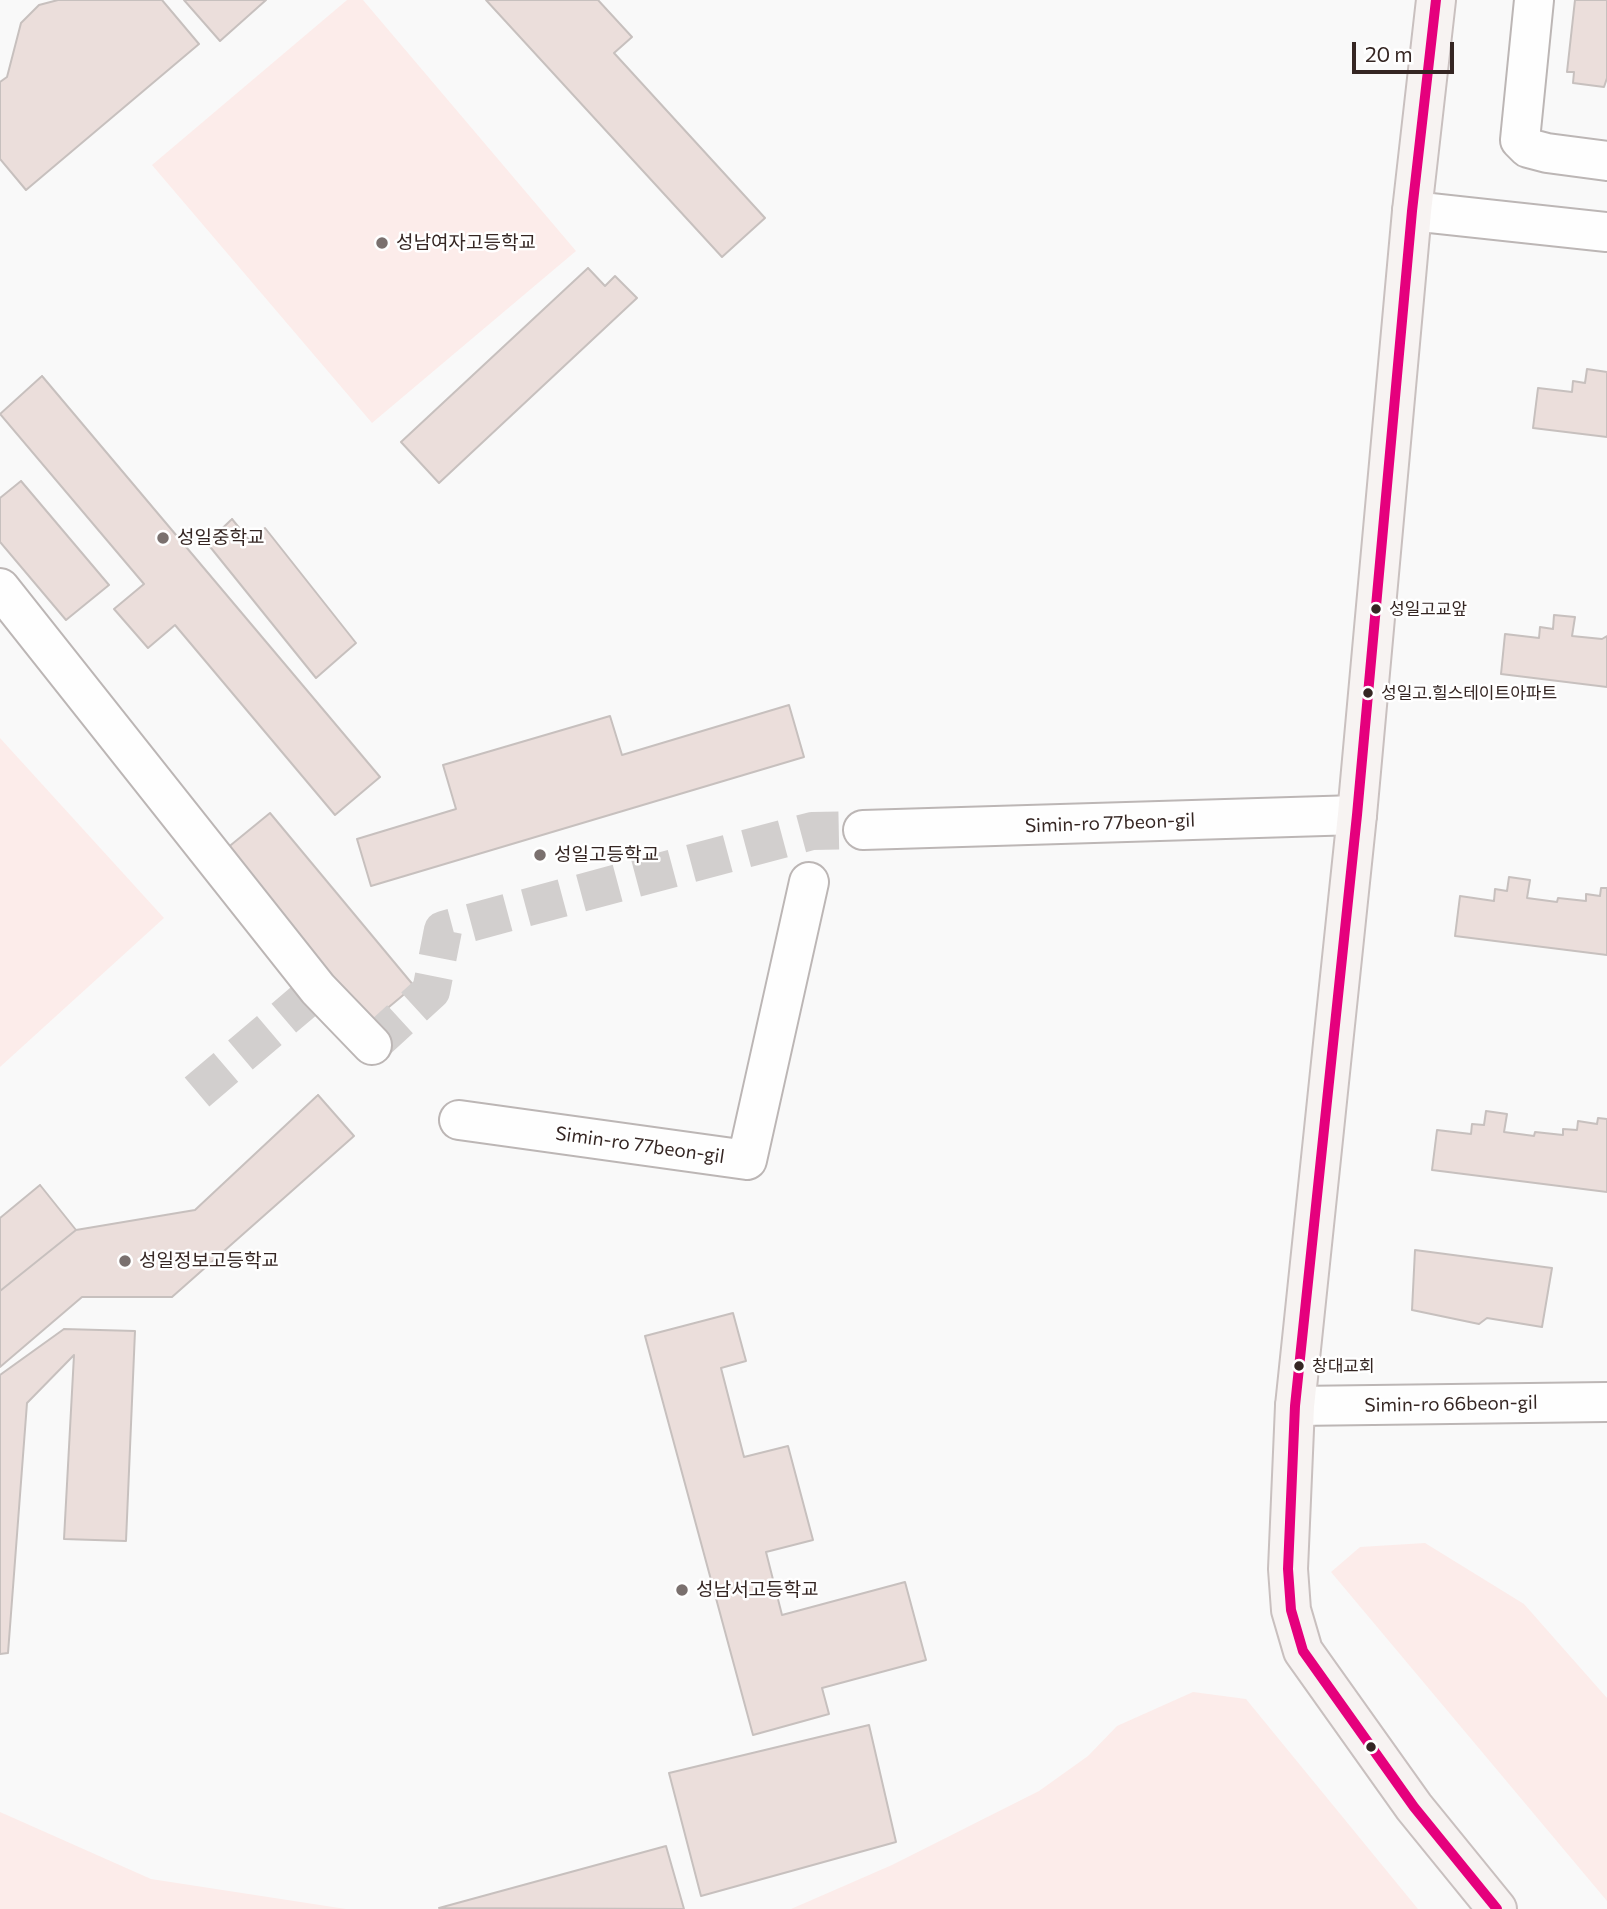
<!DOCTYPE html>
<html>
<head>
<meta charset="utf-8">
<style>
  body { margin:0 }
  #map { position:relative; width:1607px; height:1909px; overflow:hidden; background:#f9f9f9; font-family:Commissioner,sans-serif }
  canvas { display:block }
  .scale { position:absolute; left:1352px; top:42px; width:102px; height:32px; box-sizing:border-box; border:4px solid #352623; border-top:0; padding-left:9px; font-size:21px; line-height:24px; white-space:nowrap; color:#352623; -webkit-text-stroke:5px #fff; paint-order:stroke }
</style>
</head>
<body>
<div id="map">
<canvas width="1607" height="1909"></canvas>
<div class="scale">20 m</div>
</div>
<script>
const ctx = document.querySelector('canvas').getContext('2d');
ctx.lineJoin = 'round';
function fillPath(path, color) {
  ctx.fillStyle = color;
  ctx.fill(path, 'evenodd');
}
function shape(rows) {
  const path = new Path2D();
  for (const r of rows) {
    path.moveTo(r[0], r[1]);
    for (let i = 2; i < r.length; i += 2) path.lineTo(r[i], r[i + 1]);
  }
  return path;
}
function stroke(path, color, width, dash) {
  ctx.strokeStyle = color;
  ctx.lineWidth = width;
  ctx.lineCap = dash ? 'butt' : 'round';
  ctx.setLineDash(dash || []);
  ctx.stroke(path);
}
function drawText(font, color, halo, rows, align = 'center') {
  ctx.font = font + ' Commissioner,"Noto Sans KR",sans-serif';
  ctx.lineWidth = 5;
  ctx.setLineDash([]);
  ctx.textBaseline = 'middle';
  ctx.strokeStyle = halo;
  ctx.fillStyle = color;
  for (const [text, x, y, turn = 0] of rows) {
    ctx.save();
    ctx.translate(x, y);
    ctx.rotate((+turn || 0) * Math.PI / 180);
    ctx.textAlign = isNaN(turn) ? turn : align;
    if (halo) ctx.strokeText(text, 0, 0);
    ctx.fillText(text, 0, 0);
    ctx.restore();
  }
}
fillPath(shape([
  [347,0,363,0,576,251,372,423,152,165],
  [0,738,164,918,0,1067],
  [1425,1543,1524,1604,1607,1698,1607,1901,1331,1572,1360,1547],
  [1193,1692,1246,1699,1418,1909,791,1909,892,1865,1039,1791,1088,1756,1117,1726],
  [0,1812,151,1879,346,1909,0,1909]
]), '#fcecea');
const building = shape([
  [58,0,162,0,199,44,26,190,0,159,0,82,7,77,21,23,39,5,58,0],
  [184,0,266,0,220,41,184,0],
  [486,0,598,0,632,37,614,53,765,218,722,257,486,0],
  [1575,0,1607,0,1607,78,1604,87,1573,83,1574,72,1567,72,1575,0],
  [588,268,605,286,615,276,637,298,439,483,401,442,588,268],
  [1587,369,1607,372,1607,437,1533,428,1538,388,1572,392,1573,381,1585,383,1587,369],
  [42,376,380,777,335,815,175,625,148,648,114,609,144,584,0,414,42,376],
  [21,481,109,585,66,620,0,542,0,498,21,481],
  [232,519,249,540,265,528,356,643,316,678,207,543,232,519],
  [1554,615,1575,617,1572,636,1602,639,1607,636,1607,687,1501,674,1505,634,1539,638,1540,627,1553,629,1554,615],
  [789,705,804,757,371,886,357,839,456,809,443,765,610,716,622,755,789,705],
  [270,813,414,986,371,1022,226,849,270,813],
  [1509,877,1530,880,1527,898,1557,902,1558,898,1586,901,1586,894,1600,896,1601,888,1607,888,1607,955,1455,936,1460,896,1494,901,1495,889,1507,891,1509,877],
  [318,1095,354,1136,172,1297,82,1297,0,1367,0,1291,76,1230,195,1210,318,1095],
  [1486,1111,1507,1114,1504,1132,1534,1136,1535,1132,1563,1135,1563,1129,1577,1130,1578,1121,1597,1124,1598,1118,1607,1119,1607,1192,1432,1170,1437,1130,1471,1134,1472,1124,1484,1125,1486,1111],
  [40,1185,76,1230,0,1291,0,1218,40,1185],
  [1415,1250,1552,1268,1542,1327,1487,1318,1479,1324,1412,1310,1415,1250],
  [733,1313,746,1361,721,1368,744,1457,788,1446,813,1540,766,1552,782,1615,905,1582,926,1660,822,1688,829,1714,753,1735,645,1336,733,1313],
  [64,1329,135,1331,126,1541,64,1539,74,1355,27,1403,8,1653,0,1654,0,1375,64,1329],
  [869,1725,896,1842,701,1896,669,1773,869,1725],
  [666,1846,684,1909,439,1908,666,1846]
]);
fillPath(building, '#ebdedb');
stroke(building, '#c7c0be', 2);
stroke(shape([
  [372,1045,431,991,443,930,812,831,863,830],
  [197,1092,318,989]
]), '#d2cfce', 38, [38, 19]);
const minor = shape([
  [1534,0,1520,140,1528,148,1547,153,1607,161],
  [1412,211,1607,232],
  [0,588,318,989,372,1045],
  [863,830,1357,815],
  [459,1120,747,1160,809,882],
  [1295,1406,1607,1402]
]);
const major = shape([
  [1436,0,1412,211,1357,815,1295,1406,1288,1569,1291,1610,1303,1651,1414,1807,1497,1909]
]);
stroke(minor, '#bcb6b5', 42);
stroke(major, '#c9c0bf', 42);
stroke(minor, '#fefefe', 38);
stroke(major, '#f7f3f2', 38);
stroke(shape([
  [1436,0,1412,211,1357,815,1295,1406,1288,1569,1291,1610,1303,1651,1414,1807,1497,1909]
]), '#e5007d', 10);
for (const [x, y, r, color] of [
  [382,243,7,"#7a706e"],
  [163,538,7,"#7a706e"],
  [1376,609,6,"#352623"],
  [1368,693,6,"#352623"],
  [540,855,7,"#7a706e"],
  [125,1261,7,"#7a706e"],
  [1299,1366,6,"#352623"],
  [682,1590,7,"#7a706e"],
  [1371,1747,6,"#352623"]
]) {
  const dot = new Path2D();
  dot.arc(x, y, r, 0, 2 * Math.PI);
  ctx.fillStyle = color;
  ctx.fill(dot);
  stroke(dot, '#fff', 2.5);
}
drawText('17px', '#352623', '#fff', [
  ["성일고교앞",1389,609],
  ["성일고.힐스테이트아파트",1381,693],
  ["창대교회",1312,1366]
], 'left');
drawText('19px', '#352623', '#fff', [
  ["성남여자고등학교",396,243],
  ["성일중학교",177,538],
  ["성일고등학교",554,855],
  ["성일정보고등학교",139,1261],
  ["성남서고등학교",696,1590]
], 'left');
drawText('19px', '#352623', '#fff', [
  ["Simin-ro 77beon-gil",1110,823,-2],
  ["Simin-ro 77beon-gil",640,1145,8],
  ["Simin-ro 66beon-gil",1451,1404,-1]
]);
</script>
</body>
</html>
